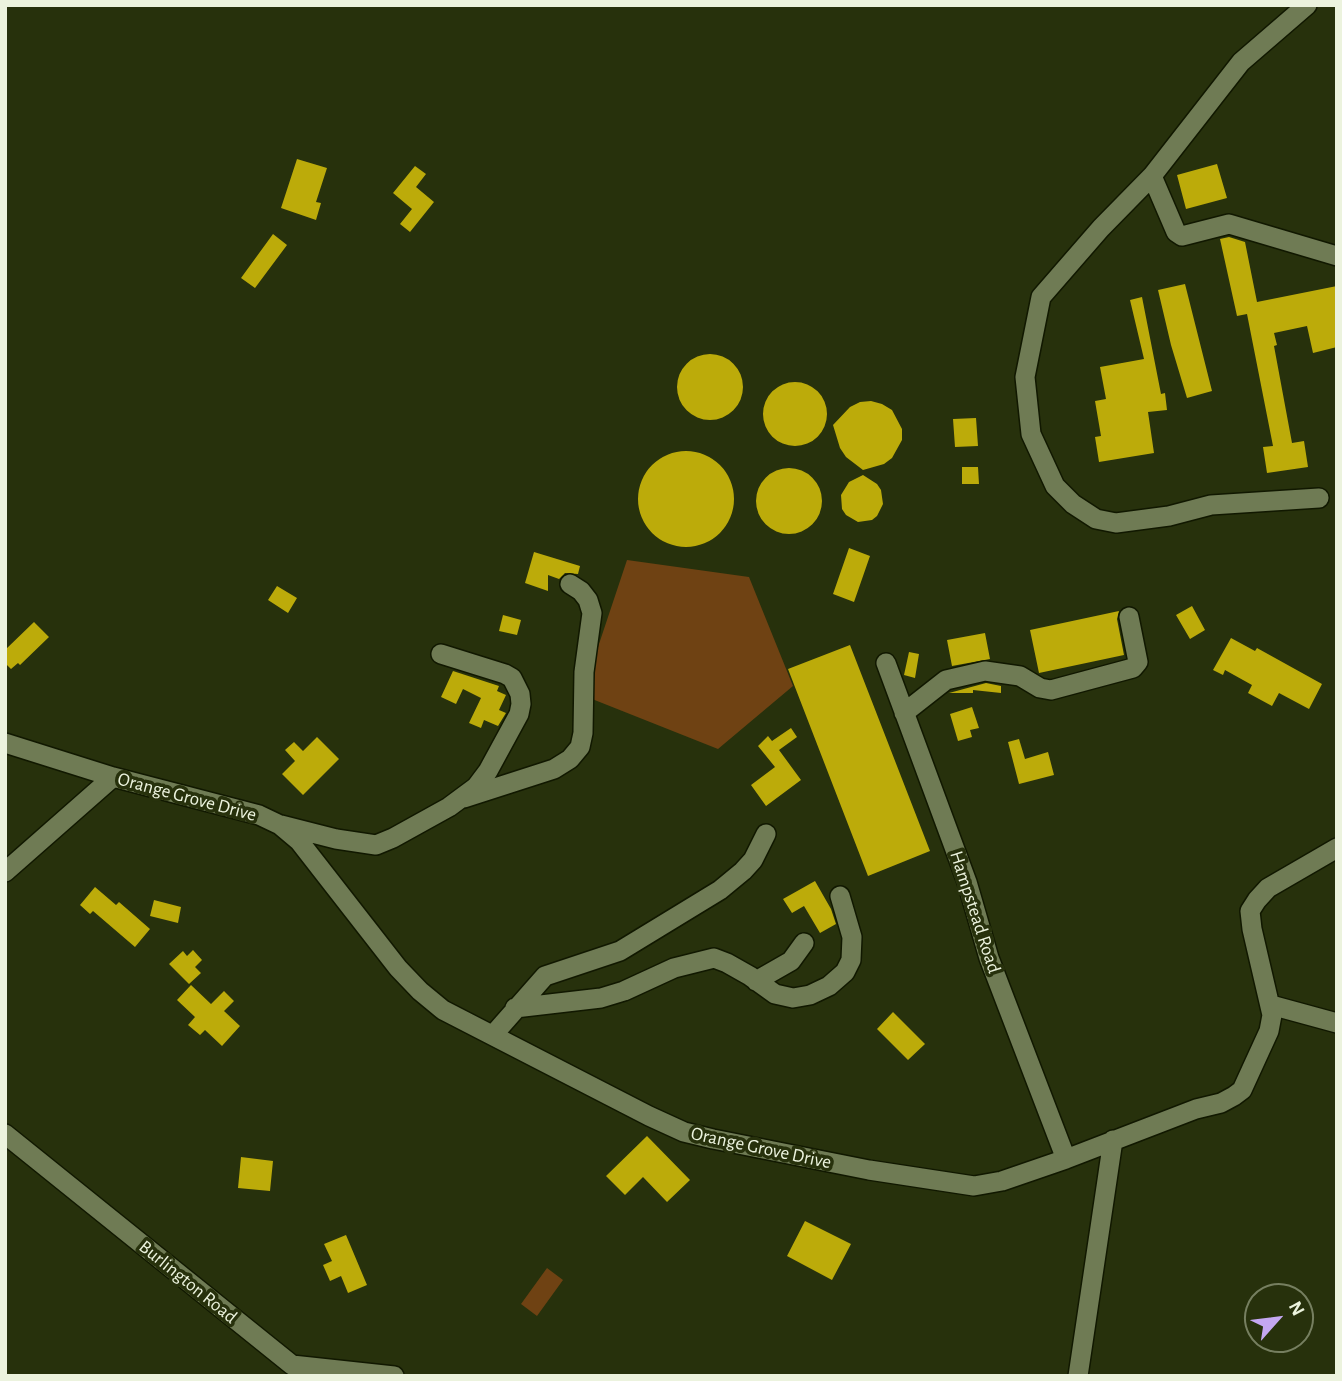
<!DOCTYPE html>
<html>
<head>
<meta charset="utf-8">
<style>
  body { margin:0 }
  #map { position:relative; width:1342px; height:1381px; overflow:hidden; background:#27310c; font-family:"Alegreya Sans",sans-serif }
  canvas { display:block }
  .frame { position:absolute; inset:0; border:7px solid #ecf3de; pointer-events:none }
  .north { position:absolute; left:1244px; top:1283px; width:70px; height:70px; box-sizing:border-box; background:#27310c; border:2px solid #767f60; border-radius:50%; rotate:62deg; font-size:19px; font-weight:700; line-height:28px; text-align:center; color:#ecf3de }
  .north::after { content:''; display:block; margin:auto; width:24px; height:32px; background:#c4a7f1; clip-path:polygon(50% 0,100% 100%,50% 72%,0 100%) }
</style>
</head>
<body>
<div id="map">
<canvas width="1342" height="1381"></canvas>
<div class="frame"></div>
<div class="north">N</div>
</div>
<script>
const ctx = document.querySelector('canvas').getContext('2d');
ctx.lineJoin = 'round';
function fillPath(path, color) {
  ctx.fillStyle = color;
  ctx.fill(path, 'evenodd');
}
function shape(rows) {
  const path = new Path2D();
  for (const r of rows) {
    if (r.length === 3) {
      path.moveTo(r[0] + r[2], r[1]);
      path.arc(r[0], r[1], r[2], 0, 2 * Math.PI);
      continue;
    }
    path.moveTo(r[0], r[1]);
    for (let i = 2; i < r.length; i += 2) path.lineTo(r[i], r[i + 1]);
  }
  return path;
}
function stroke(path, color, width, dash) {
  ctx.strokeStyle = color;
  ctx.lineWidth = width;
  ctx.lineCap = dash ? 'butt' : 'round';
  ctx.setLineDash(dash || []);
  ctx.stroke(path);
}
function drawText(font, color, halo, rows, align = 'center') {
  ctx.font = font + ' "Alegreya Sans",sans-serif';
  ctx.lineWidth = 7;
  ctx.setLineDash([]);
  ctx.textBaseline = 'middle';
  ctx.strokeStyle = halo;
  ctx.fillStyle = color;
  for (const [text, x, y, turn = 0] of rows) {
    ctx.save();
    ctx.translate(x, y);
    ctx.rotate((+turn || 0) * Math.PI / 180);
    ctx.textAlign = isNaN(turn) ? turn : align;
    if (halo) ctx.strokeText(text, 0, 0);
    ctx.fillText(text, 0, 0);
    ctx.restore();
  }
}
fillPath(shape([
  [627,560,749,577,793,686,718,749,582,695],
  [547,1268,563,1280,537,1316,521,1304]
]), '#6f4213');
fillPath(shape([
  [297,159,327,168,316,202,321,203,316,220,281,208],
  [1217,164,1227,198,1186,209,1177,175],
  [415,166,426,174,416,187,434,202,410,232,400,224,412,209,393,193],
  [273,234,287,245,255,288,241,278],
  [1229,237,1245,242,1257,302,1337,286,1337,347,1313,353,1307,326,1274,333,1277,345,1274,346,1292,443,1304,441,1308,467,1267,473,1263,447,1273,446,1247,314,1237,316,1220,239],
  [1185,284,1212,391,1187,398,1171,345,1158,290],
  [1142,297,1161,394,1165,393,1167,410,1148,412,1154,453,1099,462,1095,437,1101,436,1095,401,1106,399,1100,367,1144,359,1130,300],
  [710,387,33],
  [795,414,32],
  [871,401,882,404,892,410,902,429,902,440,892,458,884,464,863,470,846,457,840,448,833,425,850,407,860,402],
  [976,418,978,446,955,447,953,419],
  [686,499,48],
  [962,467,978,467,979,484,962,484],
  [789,501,33],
  [863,475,877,484,881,490,883,504,877,516,872,520,858,522,846,515,842,509,841,495,849,482],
  [849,548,870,556,854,602,833,594],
  [534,552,580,566,578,574,565,573,559,579,548,575,548,591,525,583],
  [277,586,297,598,288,613,268,600],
  [1192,606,1205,630,1190,639,1176,615],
  [1119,611,1117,619,1124,655,1039,673,1030,630],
  [503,615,521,620,517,635,499,631],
  [34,622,49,637,20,665,18,663,11,669,5,663,5,650],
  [985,633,990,659,952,666,947,640],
  [1231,638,1255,651,1257,648,1322,684,1309,709,1279,693,1272,706,1248,693,1252,685,1225,670,1223,675,1213,670],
  [850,645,930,851,868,876,788,669],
  [909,652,919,654,915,678,904,675],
  [453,671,499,686,497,691,506,695,499,710,506,713,498,726,484,720,481,728,469,723,481,698,463,689,456,704,441,697],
  [986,683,1001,686,1001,693,973,690,973,693,949,693],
  [972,707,979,728,970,730,972,737,958,741,950,714],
  [791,728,797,737,779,750,801,780,766,806,751,785,775,767,758,746,768,736,772,741],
  [317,737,339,759,303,795,282,774,295,761,285,750,294,742,303,751],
  [1019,739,1025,759,1048,752,1054,775,1019,784,1008,742],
  [815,881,831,909,836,924,820,933,804,906,792,913,783,899],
  [95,887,116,905,119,902,150,929,135,947,93,911,90,914,80,905],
  [154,900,181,907,178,923,150,916],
  [193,950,202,960,195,967,201,973,189,984,169,964,183,951,187,956],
  [191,985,211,1004,224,991,234,1001,224,1011,240,1026,222,1046,205,1030,200,1035,188,1025,195,1017,177,1000],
  [893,1012,925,1044,908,1060,877,1029],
  [647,1136,690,1180,667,1202,643,1177,625,1195,606,1176],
  [241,1157,273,1161,270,1191,238,1188],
  [805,1221,851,1244,832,1280,787,1256],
  [346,1235,367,1285,348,1293,341,1276,330,1281,323,1265,332,1261,324,1244]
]), '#bcab0a');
const minor = shape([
  [1307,5,1241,62,1152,176,1101,228,1041,297,1025,377,1031,434,1055,486,1073,504,1096,519,1116,523,1169,516,1211,505,1319,498],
  [1152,176,1176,232,1182,236,1229,224,1337,256],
  [886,663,967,882,989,958,1066,1159],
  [904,713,946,680,985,671,1020,676,1040,688,1051,690,1133,668,1138,662,1129,617],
  [5,743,113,777,259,815,280,825,299,841,398,968,420,991,443,1010,649,1116,684,1132,713,1139,869,1170,974,1186,1002,1181,1066,1159,1196,1109,1221,1103,1234,1096,1242,1090,1269,1031,1272,1015,1252,929,1250,911,1257,900,1268,888,1337,848],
  [464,798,554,769,570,759,580,747,583,733,584,672,592,613,588,600,581,591,570,584],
  [281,825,336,839,376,845,393,838,449,807,476,787,488,771,519,714,521,704,520,694,512,678,505,674,441,654],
  [5,872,113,777],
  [756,981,791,961,804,943],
  [1271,1005,1337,1023],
  [515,1008,601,998,624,991,674,968,714,958,727,963,750,976,775,994,793,998,810,995,829,986,845,972,851,960,852,937,840,896],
  [493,1035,545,976,620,951,720,890,743,871,753,860,766,834],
  [5,1134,292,1365,394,1376],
  [1078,1376,1113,1140]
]);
stroke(minor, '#111800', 22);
stroke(minor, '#6f7b54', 19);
drawText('19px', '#ecf3de', '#27310c', [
  ["Orange Grove Drive",187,797,15],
  ["Hampstead Road",975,912,72],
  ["Orange Grove Drive",761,1148,12],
  ["Burlington Road",188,1282,39]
]);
</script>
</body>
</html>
